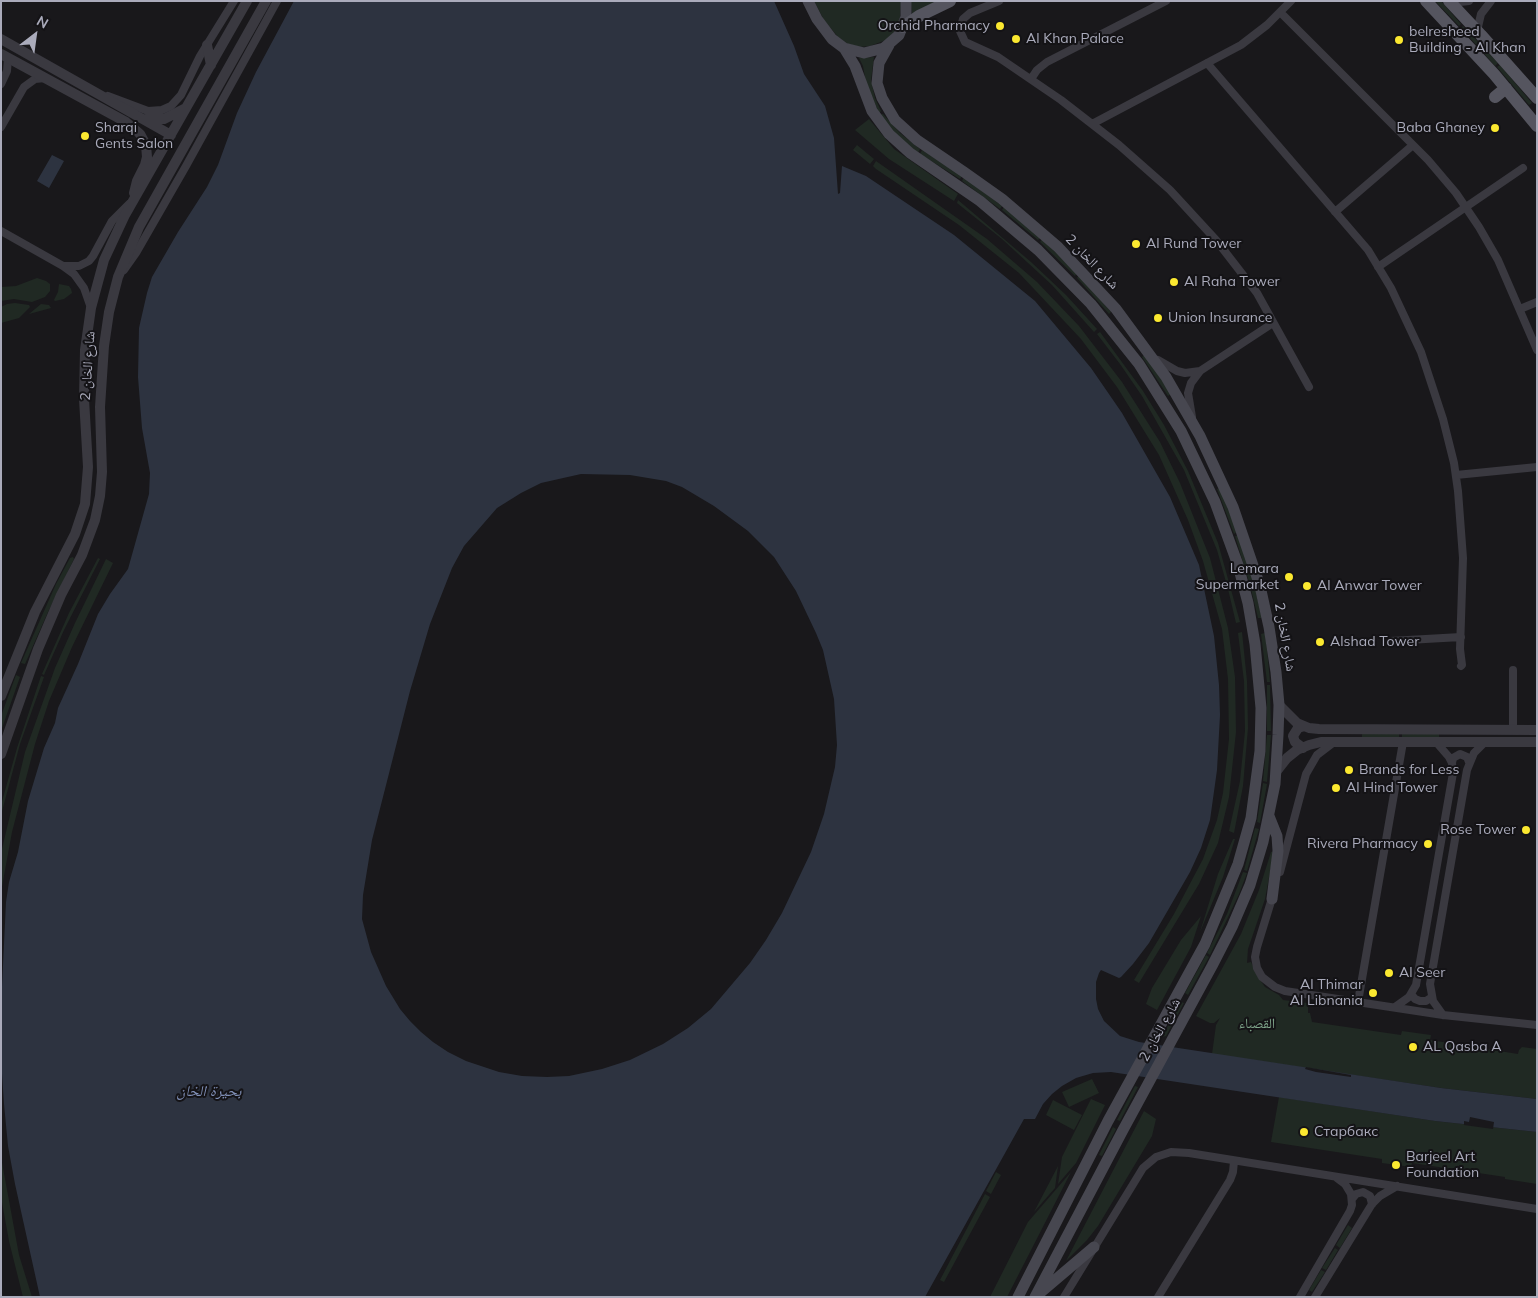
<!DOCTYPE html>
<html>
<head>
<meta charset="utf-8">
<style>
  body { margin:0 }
  #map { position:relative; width:1538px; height:1298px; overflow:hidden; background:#19181b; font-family:Mulish,sans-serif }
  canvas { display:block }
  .frame { position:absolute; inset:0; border:2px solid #aaabbb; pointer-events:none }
  .north { position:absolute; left:10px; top:10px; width:50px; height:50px; -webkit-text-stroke:4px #141316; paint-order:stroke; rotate:30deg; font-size:14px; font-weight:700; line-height:20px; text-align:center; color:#aaabbb }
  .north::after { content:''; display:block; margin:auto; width:18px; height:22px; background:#aaabbb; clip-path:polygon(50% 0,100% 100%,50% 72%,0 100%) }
</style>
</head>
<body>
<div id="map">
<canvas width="1538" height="1298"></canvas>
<div class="frame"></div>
<div class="north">N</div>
</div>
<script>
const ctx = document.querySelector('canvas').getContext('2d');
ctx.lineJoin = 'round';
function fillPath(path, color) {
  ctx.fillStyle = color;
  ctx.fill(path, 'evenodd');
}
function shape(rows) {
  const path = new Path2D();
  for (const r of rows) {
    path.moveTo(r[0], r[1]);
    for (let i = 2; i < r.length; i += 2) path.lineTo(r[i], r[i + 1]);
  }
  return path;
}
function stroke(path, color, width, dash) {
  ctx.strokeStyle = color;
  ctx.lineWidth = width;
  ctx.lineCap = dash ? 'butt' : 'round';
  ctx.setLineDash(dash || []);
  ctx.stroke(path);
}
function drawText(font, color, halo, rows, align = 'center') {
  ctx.font = font + ' Mulish,"Noto Naskh Arabic",sans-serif';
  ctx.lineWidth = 4;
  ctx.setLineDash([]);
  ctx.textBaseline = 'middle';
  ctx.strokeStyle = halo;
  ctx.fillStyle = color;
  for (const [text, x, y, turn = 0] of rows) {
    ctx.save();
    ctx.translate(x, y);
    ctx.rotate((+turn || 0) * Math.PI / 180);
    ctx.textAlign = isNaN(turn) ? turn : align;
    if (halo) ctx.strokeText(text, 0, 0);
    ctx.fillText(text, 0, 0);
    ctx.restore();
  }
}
fillPath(shape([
  [814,1,901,1,900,18,894,32,886,40,870,46,859,47,848,44,838,37,824,20],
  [911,1,939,1,912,14],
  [1435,1,1441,1,1461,24,1459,26],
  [1463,26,1498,63,1495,66,1461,28],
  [874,57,871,80,875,98,881,111,879,113,866,83,863,66,859,58],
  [1500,65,1532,103,1529,105,1497,67],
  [883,114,900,133,920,149,918,153,897,136,880,115],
  [869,119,894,149,958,194,954,201,889,159,855,130],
  [857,145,874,159,870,164,853,150],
  [922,150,962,176,960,179,920,154],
  [876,161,987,239,1037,282,1079,326,1122,382,1160,442,1180,483,1210,558,1228,628,1235,677,1236,732,1229,797,1218,843,1199,884,1139,983,1134,980,1174,914,1203,859,1217,820,1223,793,1229,739,1228,679,1222,629,1203,561,1188,520,1159,455,1117,387,1081,339,1019,273,959,225,876,169,873,166],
  [964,177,1002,206,1000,209,962,181],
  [958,200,1031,262,1066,295,1097,329,1094,332,1052,285,1002,239,957,203],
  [1004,207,1040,238,1038,240,1002,210],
  [1042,239,1077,273,1075,276,1040,242],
  [1079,275,1111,312,1109,314,1077,278],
  [37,278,46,281,50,284,50,291,45,297,32,302,14,299,1,301,1,287,16,286],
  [59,284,69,286,71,289,72,293,64,299,55,301,54,300,58,292],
  [15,303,29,305,30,307,19,318,1,323,1,307,7,304],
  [41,304,49,305,51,308,29,314],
  [1100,332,1143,391,1164,425,1188,471,1218,543,1240,622,1236,623,1228,589,1217,550,1184,470,1142,396,1120,364,1097,334],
  [1145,354,1171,394,1168,396,1142,357],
  [1220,488,1237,532,1234,534,1217,489],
  [1239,535,1253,581,1249,582,1235,536],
  [73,557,74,559,48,612,25,664,21,663,56,584,70,558],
  [98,558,100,559,64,630,44,675,42,674,69,613],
  [106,559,113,563,72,647,49,701,35,744,12,832,1,892,1,853,25,752,55,668,75,623],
  [1254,584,1262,618,1258,618,1250,585],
  [1242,632,1247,681,1248,728,1243,786,1234,833,1229,831,1240,781,1245,731,1244,681,1238,633],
  [1265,633,1267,649,1270,682,1267,682,1261,634],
  [16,675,20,677,1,731,1,716],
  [41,676,44,677,20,744,1,815,1,805,17,748],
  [1267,685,1270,685,1271,731,1267,731],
  [1362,734,1399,734,1399,738,1362,738],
  [1402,734,1439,734,1439,738,1402,738],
  [1267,735,1271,735,1267,782,1263,781],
  [1263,783,1267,784,1260,823,1257,822],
  [1255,828,1259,829,1247,871,1244,870],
  [1233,839,1235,839,1223,877,1200,932,1218,874],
  [1274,851,1265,899,1248,949,1247,963,1251,962,1258,977,1265,987,1279,995,1283,1000,1308,1003,1308,1013,1310,1013,1312,1022,1401,1035,1402,1031,1431,1035,1430,1040,1518,1054,1519,1050,1522,1047,1537,1049,1537,1099,1441,1088,1212,1054,1216,1025,1220,1018,1214,1023,1210,1023,1196,1016,1241,934,1259,890,1271,852],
  [1243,872,1247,873,1239,894,1210,955,1207,953,1227,914],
  [1201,916,1191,947,1157,1010,1146,1004,1152,988,1181,940],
  [1206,955,1209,957,1188,995,1185,993],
  [1181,1002,1184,1003,1166,1036,1162,1037],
  [1092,1079,1099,1093,1069,1107,1062,1092],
  [1135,1086,1138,1087,1120,1121,1117,1120],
  [1279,1097,1435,1121,1537,1132,1537,1184,1505,1179,1505,1177,1412,1163,1411,1167,1382,1163,1382,1159,1271,1142],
  [1091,1099,1105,1105,1076,1163,1058,1184,1062,1157],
  [1053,1100,1082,1115,1074,1130,1046,1115],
  [1144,1111,1156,1119,1152,1136,1098,1226,1087,1240,1066,1261],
  [1113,1127,1116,1129,1102,1156,1099,1155],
  [1,1157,19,1255,32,1297,23,1297,9,1241,1,1197],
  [1058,1166,1055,1188,1034,1212],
  [996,1172,1001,1175,991,1194,986,1191],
  [1071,1172,1007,1297,990,1297,1028,1222],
  [985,1194,990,1197,944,1282,940,1280],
  [1348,1225,1352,1228,1340,1248,1336,1245],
  [1335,1248,1338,1250,1326,1270,1322,1268],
  [1321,1270,1325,1272,1312,1292,1309,1290]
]), '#202923');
fillPath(shape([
  [294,1,774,1,794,46,804,74,825,106,834,138,838,194,840,193,842,166,866,176,954,235,1035,301,1091,368,1122,413,1170,497,1199,565,1214,636,1219,685,1220,715,1217,770,1210,820,1201,848,1190,872,1149,943,1133,964,1121,977,1119,978,1101,970,1099,973,1096,982,1096,999,1098,1009,1104,1021,1120,1036,1139,1042,1441,1088,1537,1099,1537,1132,1435,1121,1111,1072,1093,1073,1076,1078,1062,1086,1052,1094,1043,1104,1035,1119,1024,1119,925,1297,40,1297,15,1184,8,1146,4,1104,1,1059,2,986,6,902,9,882,18,852,28,801,44,748,55,723,58,708,78,664,98,614,110,594,128,569,149,494,150,473,142,428,138,377,139,328,147,293,152,277,178,232,207,187,218,165,237,113,256,72],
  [581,474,630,475,666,481,682,487,714,506,748,531,774,557,796,591,816,633,823,650,834,699,837,745,835,767,824,814,811,852,782,913,766,940,750,963,711,1009,688,1028,663,1044,630,1060,602,1069,569,1076,547,1077,522,1076,499,1072,466,1061,448,1052,433,1042,421,1032,410,1021,400,1009,386,986,371,952,362,919,363,895,372,840,410,691,430,624,452,568,464,546,497,508,521,493,541,483],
  [52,155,64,161,49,188,37,181]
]), '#2d3340');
fillPath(shape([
  [1306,1067,1317,1069,1351,1075,1351,1077,1316,1072,1305,1069],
  [1470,1117,1494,1122,1493,1129,1464,1125,1464,1121,1469,1122]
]), '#19181b');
stroke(shape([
  [999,1,970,13,963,19,960,31,965,42,998,57,1061,100,1119,145,1170,190,1216,240,1257,293,1309,387],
  [1451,3,1469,1],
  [1280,12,1428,160,1456,193,1479,227,1498,260,1537,350],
  [1477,31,1481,14,1491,1],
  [1207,63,1368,250,1391,288,1421,352,1443,419,1454,463,1458,491,1463,558,1460,649,1462,665,1461,666],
  [1031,79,1037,70,1047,62,1166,1],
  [1,84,7,71,8,58],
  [108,96,148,111,162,110,171,106,181,95,200,56,234,1],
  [1092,124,1241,45,1267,25,1291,1],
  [1,127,24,87,35,79,45,78],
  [1335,212,1413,145],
  [1,231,63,266,74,274,84,288,91,308],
  [65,266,79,266,89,261,93,256,112,221,129,204],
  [1378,267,1523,168],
  [124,270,136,253,186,166,277,1],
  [1520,309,1537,302],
  [1158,360,1177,371,1185,373,1200,371],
  [1192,417,1188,393,1191,383,1200,371,1273,323],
  [1456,475,1537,467],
  [1390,641,1461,637],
  [1513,670,1513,730],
  [1452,763,1453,758,1460,754,1467,757,1469,762],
  [1280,872,1306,774,1317,755,1334,742],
  [1273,895,1257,947,1255,957,1257,968,1262,977,1275,987,1285,991,1443,1015,1537,1025],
  [1411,994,1415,999,1420,1001,1426,1001,1432,997],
  [1358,1002,1403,742],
  [1395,1007,1409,997,1416,985,1453,773,1452,763,1449,757,1436,742],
  [1443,1015,1433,1001,1430,984,1467,770,1474,753,1485,742],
  [1352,1199,1356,1194,1363,1192,1370,1196,1372,1204],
  [1064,1297,1143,1168,1156,1157,1171,1152,1189,1153,1537,1209],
  [1158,1297,1230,1180,1233,1172,1234,1161],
  [1300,1297,1350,1211,1352,1205,1351,1194,1345,1184,1337,1178],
  [1315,1297,1372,1204,1380,1196,1397,1186]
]), '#3a3940', 8);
stroke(shape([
  [1,39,171,135],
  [207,45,211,65],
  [1,54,126,122,140,134,146,145,147,157,145,165,137,181,134,193],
  [146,119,164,119,186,108],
  [1,696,35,612,75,534,85,504,88,467,84,399,85,350,91,308,104,260,125,215,247,1],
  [1279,705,1297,723,1309,728,1319,729,1537,730],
  [1303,748,1295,742,1293,736,1298,728,1304,726],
  [1,754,38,649,61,595,82,555,95,520,100,496,102,472,100,407,104,346,109,312,118,277,139,227,266,1],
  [1276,772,1287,758,1297,750,1309,745,1321,742,1537,742]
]), '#3a3940', 10);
stroke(shape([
  [808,1,817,19,832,39,844,48,864,53,884,48,899,35,906,17,906,1],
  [889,45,879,63,877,83,882,98,895,120,917,140,964,172,1002,199,1058,247,1116,309,1166,377,1200,436,1233,507,1260,586,1269,627,1276,672,1279,705,1278,735,1275,784,1263,842,1250,885,1232,927,1212,966,1123,1130,1035,1297],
  [844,48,855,66,872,111,889,134,910,153,980,201,1038,250,1091,304,1139,364,1181,431,1215,502,1238,565,1248,603,1255,644,1261,708,1260,751,1251,818,1238,864,1205,944,1108,1121,1018,1297],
  [1269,816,1277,836,1278,851,1272,899],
  [1041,1292,1094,1247]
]), '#474750', 11);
stroke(shape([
  [1426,1,1494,74,1537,126],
  [1449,1,1481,35,1537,98],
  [903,27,919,16,950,1],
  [1495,97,1506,88]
]), '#55555f', 12);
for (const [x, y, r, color] of [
  [1000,26,5,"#fbe830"],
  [1016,39,5,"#fbe830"],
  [1399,40,5,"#fbe830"],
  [1495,128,5,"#fbe830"],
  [85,136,5,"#fbe830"],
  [1136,244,5,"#fbe830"],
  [1174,282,5,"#fbe830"],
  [1158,318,5,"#fbe830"],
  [1289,577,5,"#fbe830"],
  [1307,586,5,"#fbe830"],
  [1320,642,5,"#fbe830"],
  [1349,770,5,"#fbe830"],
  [1336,788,5,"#fbe830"],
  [1526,830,5,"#fbe830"],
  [1428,844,5,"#fbe830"],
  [1389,973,5,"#fbe830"],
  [1373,993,5,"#fbe830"],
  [1413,1047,5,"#fbe830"],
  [1304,1132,5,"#fbe830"],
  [1396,1165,5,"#fbe830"]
]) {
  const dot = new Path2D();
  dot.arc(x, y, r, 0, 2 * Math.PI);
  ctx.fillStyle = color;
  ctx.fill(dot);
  stroke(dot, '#141316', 2);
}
drawText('14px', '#aaabbb', '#141316', [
  ["Orchid Pharmacy",990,26,"right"],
  ["belresheed",1409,32],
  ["Building - Al Khan",1409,48],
  ["Al Khan Palace",1026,39],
  ["Sharqi",95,128],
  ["Gents Salon",95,144],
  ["Baba Ghaney",1485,128,"right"],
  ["Al Rund Tower",1146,244],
  ["Al Raha Tower",1184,282],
  ["Union Insurance",1168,318],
  ["Lemara",1279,569,"right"],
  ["Supermarket",1279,585,"right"],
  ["Al Anwar Tower",1317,586],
  ["Alshad Tower",1330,642],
  ["Brands for Less",1359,770],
  ["Al Hind Tower",1346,788],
  ["Rose Tower",1516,830,"right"],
  ["Rivera Pharmacy",1418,844,"right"],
  ["Al Seer",1399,973],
  ["Al Thimar",1363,985,"right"],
  ["Al Libnania",1363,1001,"right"],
  ["AL Qasba A",1423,1047],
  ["Старбакс",1314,1132],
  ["Barjeel Art",1406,1157],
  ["Foundation",1406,1173]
], 'left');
drawText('14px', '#aaabbb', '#141316', [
  ["شارع الخان 2",1092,262,46],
  ["شارع الخان 2",88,366,-86],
  ["شارع الخان 2",1285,637,80],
  ["شارع الخان 2",1160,1030,-61]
]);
drawText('14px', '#80a78c', '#141316', [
  ["القصباء",1257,1024]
]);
drawText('italic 15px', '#8090b7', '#141316', [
  ["بحيرة الخان",209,1091]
]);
</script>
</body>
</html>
